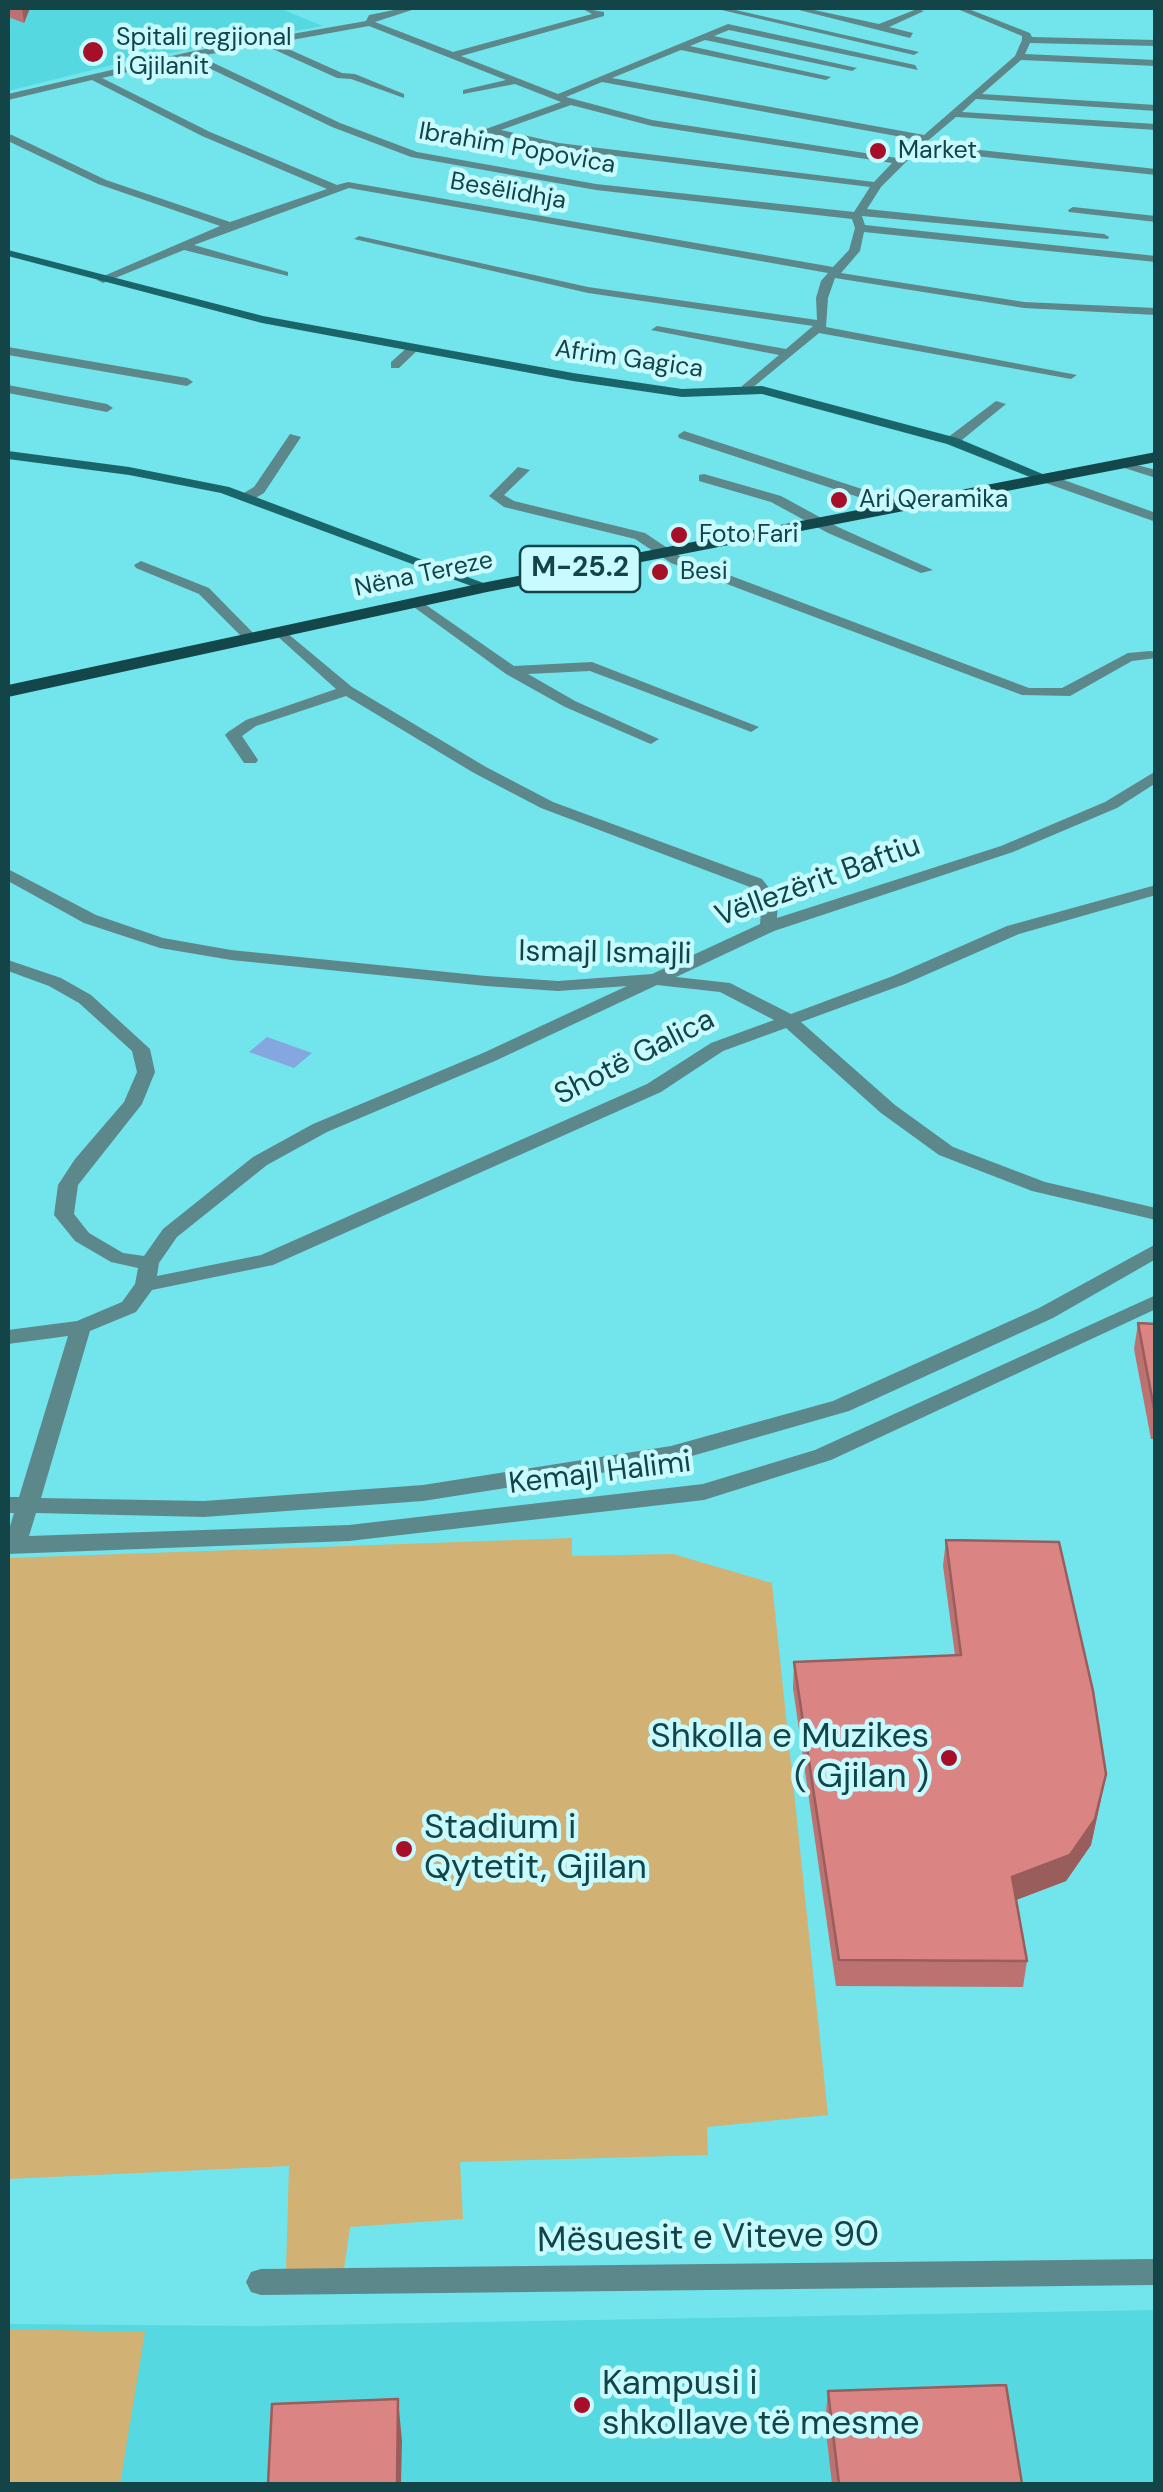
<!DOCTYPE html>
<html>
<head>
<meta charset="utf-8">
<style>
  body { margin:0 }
  #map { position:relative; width:1163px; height:2492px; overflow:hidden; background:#72e4ec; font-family:"DM Sans",sans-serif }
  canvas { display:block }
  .frame { position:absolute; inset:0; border:10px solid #124448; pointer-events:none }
</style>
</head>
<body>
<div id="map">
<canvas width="1163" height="2492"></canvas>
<div class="frame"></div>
</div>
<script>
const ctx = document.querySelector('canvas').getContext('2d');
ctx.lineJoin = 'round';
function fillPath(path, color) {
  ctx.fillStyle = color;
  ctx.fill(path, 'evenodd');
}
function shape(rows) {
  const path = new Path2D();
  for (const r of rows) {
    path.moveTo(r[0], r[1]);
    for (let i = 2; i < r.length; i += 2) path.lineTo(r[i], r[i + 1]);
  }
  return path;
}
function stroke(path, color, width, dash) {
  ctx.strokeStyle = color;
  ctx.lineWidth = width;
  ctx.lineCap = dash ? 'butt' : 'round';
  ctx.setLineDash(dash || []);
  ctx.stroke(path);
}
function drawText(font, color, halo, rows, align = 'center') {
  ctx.font = font + ' "DM Sans",sans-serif';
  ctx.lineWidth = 9;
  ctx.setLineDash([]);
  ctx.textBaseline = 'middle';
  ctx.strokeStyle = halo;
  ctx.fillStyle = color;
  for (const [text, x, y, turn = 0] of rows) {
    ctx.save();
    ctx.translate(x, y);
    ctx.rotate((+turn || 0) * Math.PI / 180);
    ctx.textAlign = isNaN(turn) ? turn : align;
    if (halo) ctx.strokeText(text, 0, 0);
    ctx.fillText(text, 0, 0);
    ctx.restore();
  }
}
fillPath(shape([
  [8,8,279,8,323,26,136,59,8,91],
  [1155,2310,1155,2484,8,2484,8,2324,256,2326]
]), '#56d8e1');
fillPath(shape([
  [572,1538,572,1556,673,1554,772,1583,828,2115,707,2127,708,2155,460,2162,463,2219,350,2227,344,2269,286,2270,289,2166,8,2179,8,1558],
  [8,2329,145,2332,120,2484,8,2484]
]), '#d2b175');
fillPath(shape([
  [267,1037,312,1053,294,1068,249,1052]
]), '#85a6df');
fillPath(shape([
  [404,8,418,8,375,22,453,52,592,14,581,8,604,12,604,16,461,56,558,94,728,24,915,65,918,70,729,30,714,36,857,68,852,71,705,40,690,46,831,77,826,80,681,50,612,78,924,135,1015,56,1022,40,1022,36,955,8,966,8,1030,33,1032,37,1156,40,1156,46,1030,43,1025,54,1156,60,1156,66,1021,60,982,94,1156,105,1156,111,976,99,962,112,1156,124,1156,130,956,117,924,144,1156,169,1156,175,918,150,881,187,867,209,1104,234,1109,237,1108,239,862,216,865,225,1156,256,1156,262,864,232,860,251,841,273,1024,302,1156,308,1156,315,1024,308,835,278,828,298,826,327,1077,375,1071,379,819,333,746,393,742,392,742,386,779,355,651,330,657,326,786,349,813,326,588,293,354,239,359,236,588,287,817,320,816,298,821,281,828,273,349,188,194,245,288,272,288,276,184,250,103,283,97,280,99,278,220,226,98,184,8,141,8,134,12,135,106,180,230,222,327,189,202,136,92,80,8,100,8,94,189,52,366,21,369,15,404,8],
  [369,26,506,80,463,90,463,94,515,84,561,102,455,140,455,144,490,134,559,149,870,187,854,212,596,184,417,152,340,123,199,56,264,45,337,78,351,79,404,98,404,94,355,74,342,73,275,43,369,26],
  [188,58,332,127,411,157,596,190,852,219,855,228,849,250,833,267,348,182,337,185,210,132,102,78,188,58],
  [602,82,918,140,897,158,652,120,566,97,602,82],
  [571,105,652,126,892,163,874,182,559,143,501,130,571,105],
  [713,8,727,8,919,52,914,55,713,8],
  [791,8,805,8,879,24,917,9,924,11,889,27,913,33,910,38,791,8],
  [1073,207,1156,216,1156,222,1069,212,1068,210,1073,207],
  [411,344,421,347,399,368,391,368,391,362,411,344],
  [8,347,187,378,193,382,187,386,8,355,8,347],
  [8,385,107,404,113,408,107,412,8,393,8,385],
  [996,401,1006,404,957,444,947,444,947,438,996,401],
  [684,431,908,504,910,507,898,510,679,438,678,435,684,431],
  [290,434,301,437,264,493,252,500,242,500,242,494,254,487,290,434],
  [1118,460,1156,470,1156,478,1118,466,1118,460],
  [518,467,530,470,504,495,514,501,645,533,681,557,1029,688,1062,688,1128,653,1150,651,1155,652,1156,658,1132,661,1070,696,1022,695,671,563,635,539,504,507,489,496,518,467],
  [704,474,781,496,838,527,933,570,921,573,828,533,771,502,699,481,699,475,704,474],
  [1040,475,1050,475,1156,513,1156,522,1040,481,1040,475],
  [141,561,209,588,259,639,247,642,199,594,136,568,134,565,141,561],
  [416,598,514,666,592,662,759,727,751,732,746,730,590,671,528,674,575,701,659,739,651,744,646,742,565,707,506,674,411,605,411,599,416,598],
  [281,628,352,687,486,767,553,802,762,879,778,899,777,918,1001,846,1105,802,1156,771,1156,783,1117,808,1013,852,774,931,676,977,730,983,791,1014,893,976,1007,926,1156,885,1156,895,1019,934,905,984,801,1022,895,1105,953,1147,1045,1182,1156,1208,1156,1220,1032,1191,939,1155,881,1113,786,1028,723,1051,661,1092,273,1265,152,1290,136,1312,90,1331,41,1498,204,1501,423,1485,671,1446,833,1401,1039,1308,1156,1244,1156,1259,1053,1318,849,1411,671,1462,423,1501,204,1517,36,1513,29,1536,349,1525,703,1484,815,1450,1156,1295,1156,1309,831,1460,704,1500,349,1541,8,1554,8,1533,14,1513,8,1513,8,1497,19,1497,68,1336,8,1344,8,1330,77,1321,122,1302,135,1284,138,1268,111,1262,75,1241,54,1215,58,1185,75,1159,124,1102,137,1072,132,1051,79,1003,49,986,8,971,8,960,61,978,91,995,150,1049,155,1072,142,1104,78,1185,74,1214,89,1233,123,1253,144,1256,163,1229,253,1157,313,1124,483,1053,627,986,558,991,486,986,231,960,160,948,84,923,8,881,8,869,96,915,163,938,231,950,486,976,558,981,652,974,760,924,762,900,750,887,541,808,474,773,346,696,256,726,242,736,258,760,256,763,244,763,225,735,228,732,246,720,336,689,276,635,276,629,281,628],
  [657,985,720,992,774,1020,711,1043,647,1084,261,1255,157,1276,159,1263,177,1237,267,1165,327,1132,495,1061,657,985],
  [1156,2259,1156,2285,261,2295,251,2292,246,2282,251,2272,261,2269,1156,2259]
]), '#5d888b');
fillPath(shape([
  [8,250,263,316,573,373,682,389,762,386,957,438,1052,478,1040,481,947,444,762,394,682,397,573,381,262,323,8,256,8,250],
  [8,451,129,467,229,487,494,587,482,590,221,493,129,475,8,459,8,451]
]), '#19656a');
fillPath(shape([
  [1156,452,1156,462,487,592,8,697,8,685,487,582,1156,452]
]), '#14474b');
fillPath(shape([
  [8,8,30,8,24,23,8,17],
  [1138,1323,1156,1324,1156,1439,1151,1439,1134,1349],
  [946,1540,1101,1800,1091,1845,1066,1881,1016,1900,1027,1961,1023,1987,836,1986,793,1688,794,1662,955,1655,943,1566],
  [828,2391,1022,2484,832,2484,825,2423]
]), '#bb7271');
fillPath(shape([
  [22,8,30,8,24,23],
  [1106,1774,1091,1845,1066,1881,1008,1903,1012,1877],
  [398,2399,402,2441,401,2484,397,2484]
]), '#995d5c');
const building = shape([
  [1138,1323,1156,1324,1156,1414,1155,1414,1138,1323],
  [946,1540,1059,1542,1093,1691,1106,1774,1095,1819,1070,1855,1012,1877,1027,1961,839,1960,794,1662,961,1655,946,1540],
  [1006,2385,1022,2484,839,2484,828,2391,1006,2385],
  [398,2399,397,2484,268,2484,272,2404,398,2399]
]);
fillPath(building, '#da8583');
stroke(building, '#995d5c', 2.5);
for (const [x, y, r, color] of [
  [93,52,12,"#a70e28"],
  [878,151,10,"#a70e28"],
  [839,500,10,"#a70e28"],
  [679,535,10,"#a70e28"],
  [660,572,10,"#a70e28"],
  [949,1758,10,"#a70e28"],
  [404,1849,10,"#a70e28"],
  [582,2405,10,"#a70e28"]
]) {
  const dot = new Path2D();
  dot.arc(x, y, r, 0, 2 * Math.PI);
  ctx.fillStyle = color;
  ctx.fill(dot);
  stroke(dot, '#c8fbff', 4);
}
drawText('25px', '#124448', '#c8fbff', [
  ["Spitali regjional",116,38],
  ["i Gjilanit",116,67],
  ["Market",898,151],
  ["Ari Qeramika",859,500],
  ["Foto Fari",699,535],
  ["Besi",680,572]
], 'left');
drawText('25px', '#124448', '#c8fbff', [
  ["Ibrahim Popovica",517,149,10],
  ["Besëlidhja",508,192,10],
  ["Afrim Gagica",629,360,8],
  ["Nëna Tereze",424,575,-12]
]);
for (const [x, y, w] of [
  [580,569,120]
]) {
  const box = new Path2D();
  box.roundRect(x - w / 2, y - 23, w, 46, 8);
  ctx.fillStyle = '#c8fbff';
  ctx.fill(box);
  stroke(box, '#124448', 2.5);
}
drawText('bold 28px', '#124448', null, [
  ["M-25.2",580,569]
]);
drawText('30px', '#124448', '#c8fbff', [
  ["Vëllezërit Baftiu",818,882,-20],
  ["Ismajl Ismajli",605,954,1],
  ["Shotë Galica",635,1058,-27],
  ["Kemajl Halimi",600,1474,-7]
]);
drawText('35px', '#124448', '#c8fbff', [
  ["Shkolla e Muzikes",929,1738,"right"],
  ["( Gjilan )",929,1778,"right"],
  ["Stadium i",424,1829],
  ["Qytetit, Gjilan",424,1869],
  ["Kampusi i",602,2385],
  ["shkollave të mesme",602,2425]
], 'left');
drawText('35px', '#124448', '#c8fbff', [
  ["Mësuesit e Viteve 90",708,2239,-1]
]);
</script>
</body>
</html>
